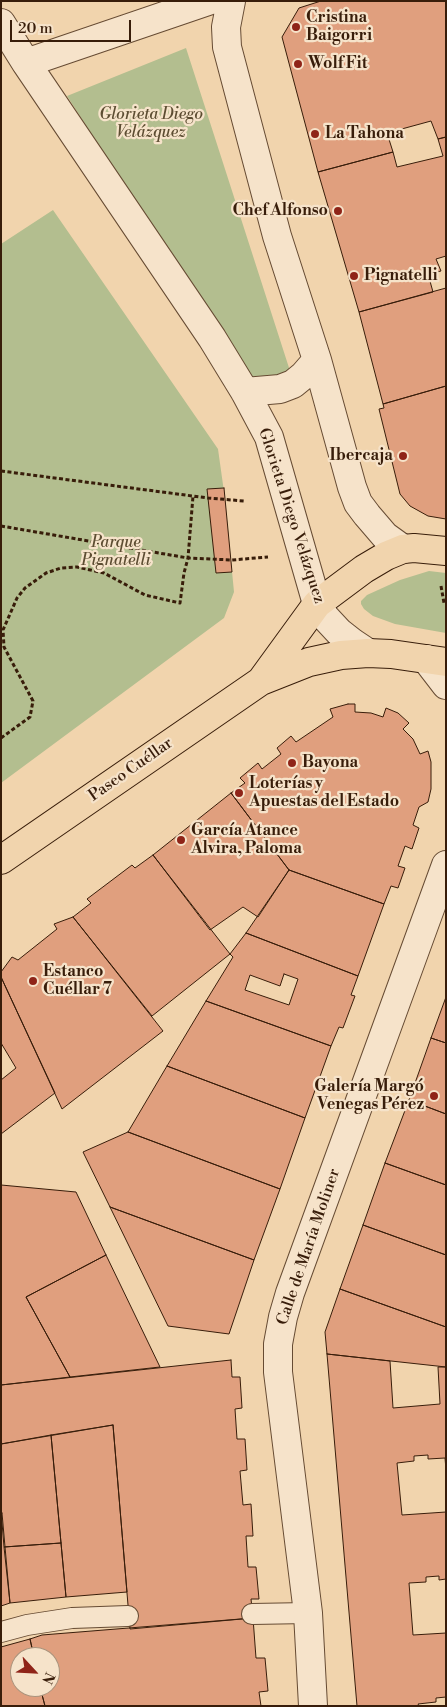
<!DOCTYPE html>
<html>
<head>
<meta charset="utf-8">
<style>
  body { margin:0 }
  #map { position:relative; width:447px; height:1707px; overflow:hidden; background:#f1d4ad; font-family:"Libre Bodoni",serif }
  canvas { display:block }
  .frame { position:absolute; inset:0; border:2px solid #381d0a; pointer-events:none }
  .north { position:absolute; left:10px; top:1647px; width:50px; height:50px; box-sizing:border-box; background:#f6e3ca; border:1px solid #aa947d; border-radius:50%; rotate:115deg; font-size:14px; font-weight:700; line-height:20px; text-align:center; color:#381d0a }
  .north::after { content:''; display:block; margin:auto; width:18px; height:22px; background:#8f2418; clip-path:polygon(50% 0,100% 100%,50% 72%,0 100%) }
  .scale { position:absolute; left:10px; top:20px; width:121px; height:22px; box-sizing:border-box; border:2px solid #381d0a; border-top:0; padding-left:6px; font-size:15px; line-height:18px; white-space:nowrap; color:#381d0a; -webkit-text-stroke:4px #f6e3ca; paint-order:stroke }
</style>
</head>
<body>
<div id="map">
<canvas width="447" height="1707"></canvas>
<div class="frame"></div>
<div class="north">N</div>
<div class="scale">20 m</div>
</div>
<script>
const ctx = document.querySelector('canvas').getContext('2d');
ctx.lineJoin = 'round';
function fillPath(path, color) {
  ctx.fillStyle = color;
  ctx.fill(path, 'evenodd');
}
function shape(rows) {
  const path = new Path2D();
  for (const r of rows) {
    path.moveTo(r[0], r[1]);
    for (let i = 2; i < r.length; i += 2) path.lineTo(r[i], r[i + 1]);
  }
  return path;
}
function stroke(path, color, width, dash) {
  ctx.strokeStyle = color;
  ctx.lineWidth = width;
  ctx.lineCap = dash ? 'butt' : 'round';
  ctx.setLineDash(dash || []);
  ctx.stroke(path);
}
function drawText(font, color, halo, rows, align = 'center') {
  ctx.font = font + ' "Libre Bodoni",serif';
  ctx.lineWidth = 4.5;
  ctx.setLineDash([]);
  ctx.textBaseline = 'middle';
  ctx.strokeStyle = halo;
  ctx.fillStyle = color;
  for (const [text, x, y, turn = 0] of rows) {
    ctx.save();
    ctx.translate(x, y);
    ctx.rotate((+turn || 0) * Math.PI / 180);
    ctx.textAlign = isNaN(turn) ? turn : align;
    if (halo) ctx.strokeText(text, 0, 0);
    ctx.fillText(text, 0, 0);
    ctx.restore();
  }
}
fillPath(shape([
  [186,48,291,374,249,380,67,96],
  [53,210,218,449,225,499,234,592,224,618,1,783,1,244],
  [429,571,446,573,446,633,395,624,373,616,364,609,361,604,361,601,367,595,400,580]
]), '#b3be8f');
const building = shape([
  [321,1,446,1,446,137,438,139,431,121,387,133,393,152,318,172,282,37,299,8,321,1],
  [446,137,446,256,436,259,441,271,428,274,433,292,359,312,318,172,393,152,397,167,443,156,438,139,446,137],
  [446,288,446,386,383,404,359,312,446,288],
  [446,386,446,519,428,516,410,506,400,494,379,409,384,408,383,404,446,386],
  [224,488,232,572,216,573,207,489,224,488],
  [348,704,355,704,355,712,371,713,383,717,386,708,398,713,409,723,403,729,413,739,420,754,428,751,431,762,431,789,428,802,419,807,413,825,419,828,412,849,405,846,398,866,405,868,398,888,391,886,384,904,289,870,231,793,245,783,240,778,258,763,262,769,281,754,277,748,291,736,296,742,333,717,330,709,348,704],
  [231,793,289,870,258,917,243,907,210,930,153,855,231,793],
  [153,855,230,954,152,1016,73,917,91,903,87,899,132,865,135,868,153,855],
  [289,870,384,904,358,976,246,933,289,870],
  [73,917,163,1031,62,1109,1,977,1,972,12,957,18,960,57,929,54,924,73,917],
  [246,933,358,976,351,995,355,996,343,1028,339,1027,331,1046,206,1001,233,957,230,954,246,933],
  [284,974,298,979,289,1005,245,990,250,975,280,986,284,974],
  [1,977,55,1093,1,1134,1,1080,16,1068,1,1043,1,977],
  [446,997,446,1043,431,1038,446,997],
  [206,1001,331,1046,305,1118,167,1066,206,1001],
  [431,1038,446,1043,446,1114,409,1100,431,1038],
  [167,1066,305,1118,280,1189,128,1132,167,1066],
  [409,1100,446,1114,446,1185,385,1163,409,1100],
  [128,1132,280,1189,254,1260,110,1207,83,1152,128,1132],
  [385,1163,446,1185,446,1255,363,1225,385,1163],
  [1,1185,76,1192,106,1255,26,1297,70,1377,1,1385,1,1185],
  [110,1207,254,1260,229,1334,168,1326,110,1207],
  [363,1225,446,1255,446,1327,340,1289,363,1225],
  [106,1255,160,1367,70,1377,26,1297,106,1255],
  [340,1289,446,1327,446,1367,327,1354,325,1332,340,1289],
  [327,1354,390,1361,393,1408,440,1404,438,1367,446,1367,446,1470,445,1458,428,1459,428,1455,414,1456,414,1461,397,1463,402,1515,446,1512,446,1579,439,1580,439,1576,426,1577,426,1582,409,1583,413,1635,446,1633,446,1697,436,1698,436,1702,418,1704,419,1706,357,1706,327,1354],
  [231,1360,232,1377,240,1377,242,1408,235,1409,237,1439,245,1439,247,1470,240,1471,243,1505,251,1504,253,1536,246,1536,248,1567,256,1567,259,1599,251,1599,253,1618,130,1629,113,1425,1,1444,1,1385,231,1360],
  [113,1425,127,1592,66,1597,51,1435,113,1425],
  [51,1435,61,1543,4,1547,1,1510,1,1444,51,1435],
  [2,1513,10,1603,1,1606,1,1513,2,1513],
  [61,1543,66,1597,10,1603,4,1547,61,1543],
  [253,1618,256,1658,265,1658,268,1691,259,1692,261,1706,45,1706,40,1687,50,1687,50,1657,34,1657,30,1639,42,1635,253,1618],
  [30,1639,34,1657,20,1657,20,1687,40,1687,45,1706,1,1706,1,1647,30,1639]
]);
fillPath(building, '#e09f7e');
stroke(building, '#381d0a', 1);
const service = shape([
  [252,1614,308,1613],
  [1,1632,27,1625,72,1618,128,1616]
]);
const minor = shape([
  [231,1,226,27,227,47,277,236,317,360,352,487,358,503,367,515,385,536,403,549],
  [1,23,26,63,212,338,245,392,269,437,317,604,325,617,339,632,353,643,368,653],
  [26,63,208,1],
  [245,392,280,389,293,384,304,375,317,360],
  [426,659,446,685],
  [313,1706,308,1613,278,1372,278,1344,283,1317,290,1293,446,865]
]);
const primary = shape([
  [261,681,317,604,364,569,386,556,403,549,414,548,446,551],
  [1,860,261,681,309,662,341,655,368,653,391,654,446,662]
]);
stroke(service, '#664b33', 22);
stroke(minor, '#664b33', 30);
stroke(primary, '#381d0a', 30);
stroke(shape([
  [1,471,208,498,244,501],
  [1,526,188,558,232,560,268,557],
  [441,586,444,603,446,603],
  [1,738,30,717,33,701,4,647,3,630,17,598,25,588,46,573,61,568,77,567,104,573,145,595,180,603,184,573,188,558,193,496]
]), '#381d0a', 3, [4, 2.5]);
stroke(service, '#f6e3ca', 20);
stroke(minor, '#f6e3ca', 28);
stroke(primary, '#f1d4ad', 28);
for (const [x, y, r, color] of [
  [296,27,5,"#8f2418"],
  [298,64,5,"#8f2418"],
  [315,134,5,"#8f2418"],
  [338,211,5,"#8f2418"],
  [354,276,5,"#8f2418"],
  [403,456,5,"#8f2418"],
  [292,763,5,"#8f2418"],
  [239,793,5,"#8f2418"],
  [181,840,5,"#8f2418"],
  [33,981,5,"#8f2418"],
  [434,1096,5,"#8f2418"]
]) {
  const dot = new Path2D();
  dot.arc(x, y, r, 0, 2 * Math.PI);
  ctx.fillStyle = color;
  ctx.fill(dot);
  stroke(dot, '#f6e3ca', 2);
}
drawText('bold 16px', '#381d0a', '#f6e3ca', [
  ["Cristina",306,18],
  ["Baigorri",306,36],
  ["Wolf Fit",308,64],
  ["La Tahona",325,134],
  ["Chef Alfonso",328,211,"right"],
  ["Pignatelli",364,276],
  ["Ibercaja",393,456,"right"],
  ["Bayona",302,763],
  ["Loterías y",249,784],
  ["Apuestas del Estado",249,802],
  ["García Atance",191,831],
  ["Alvira, Paloma",191,849],
  ["Estanco",43,972],
  ["Cuéllar 7",43,990],
  ["Galería Margó",424,1087,"right"],
  ["Venegas Pérez",424,1105,"right"]
], 'left');
drawText('italic 16px', '#5d4d32', '#f6e3ca', [
  ["Glorieta Diego",151,115],
  ["Velázquez",151,133],
  ["Parque",116,543],
  ["Pignatelli",116,561]
]);
drawText('16px', '#381d0a', '#f6e3ca', [
  ["Glorieta Diego Velázquez",291,516,72],
  ["Paseo Cuéllar",131,770,-35],
  ["Calle de María Moliner",309,1247,-71]
]);
</script>
</body>
</html>
